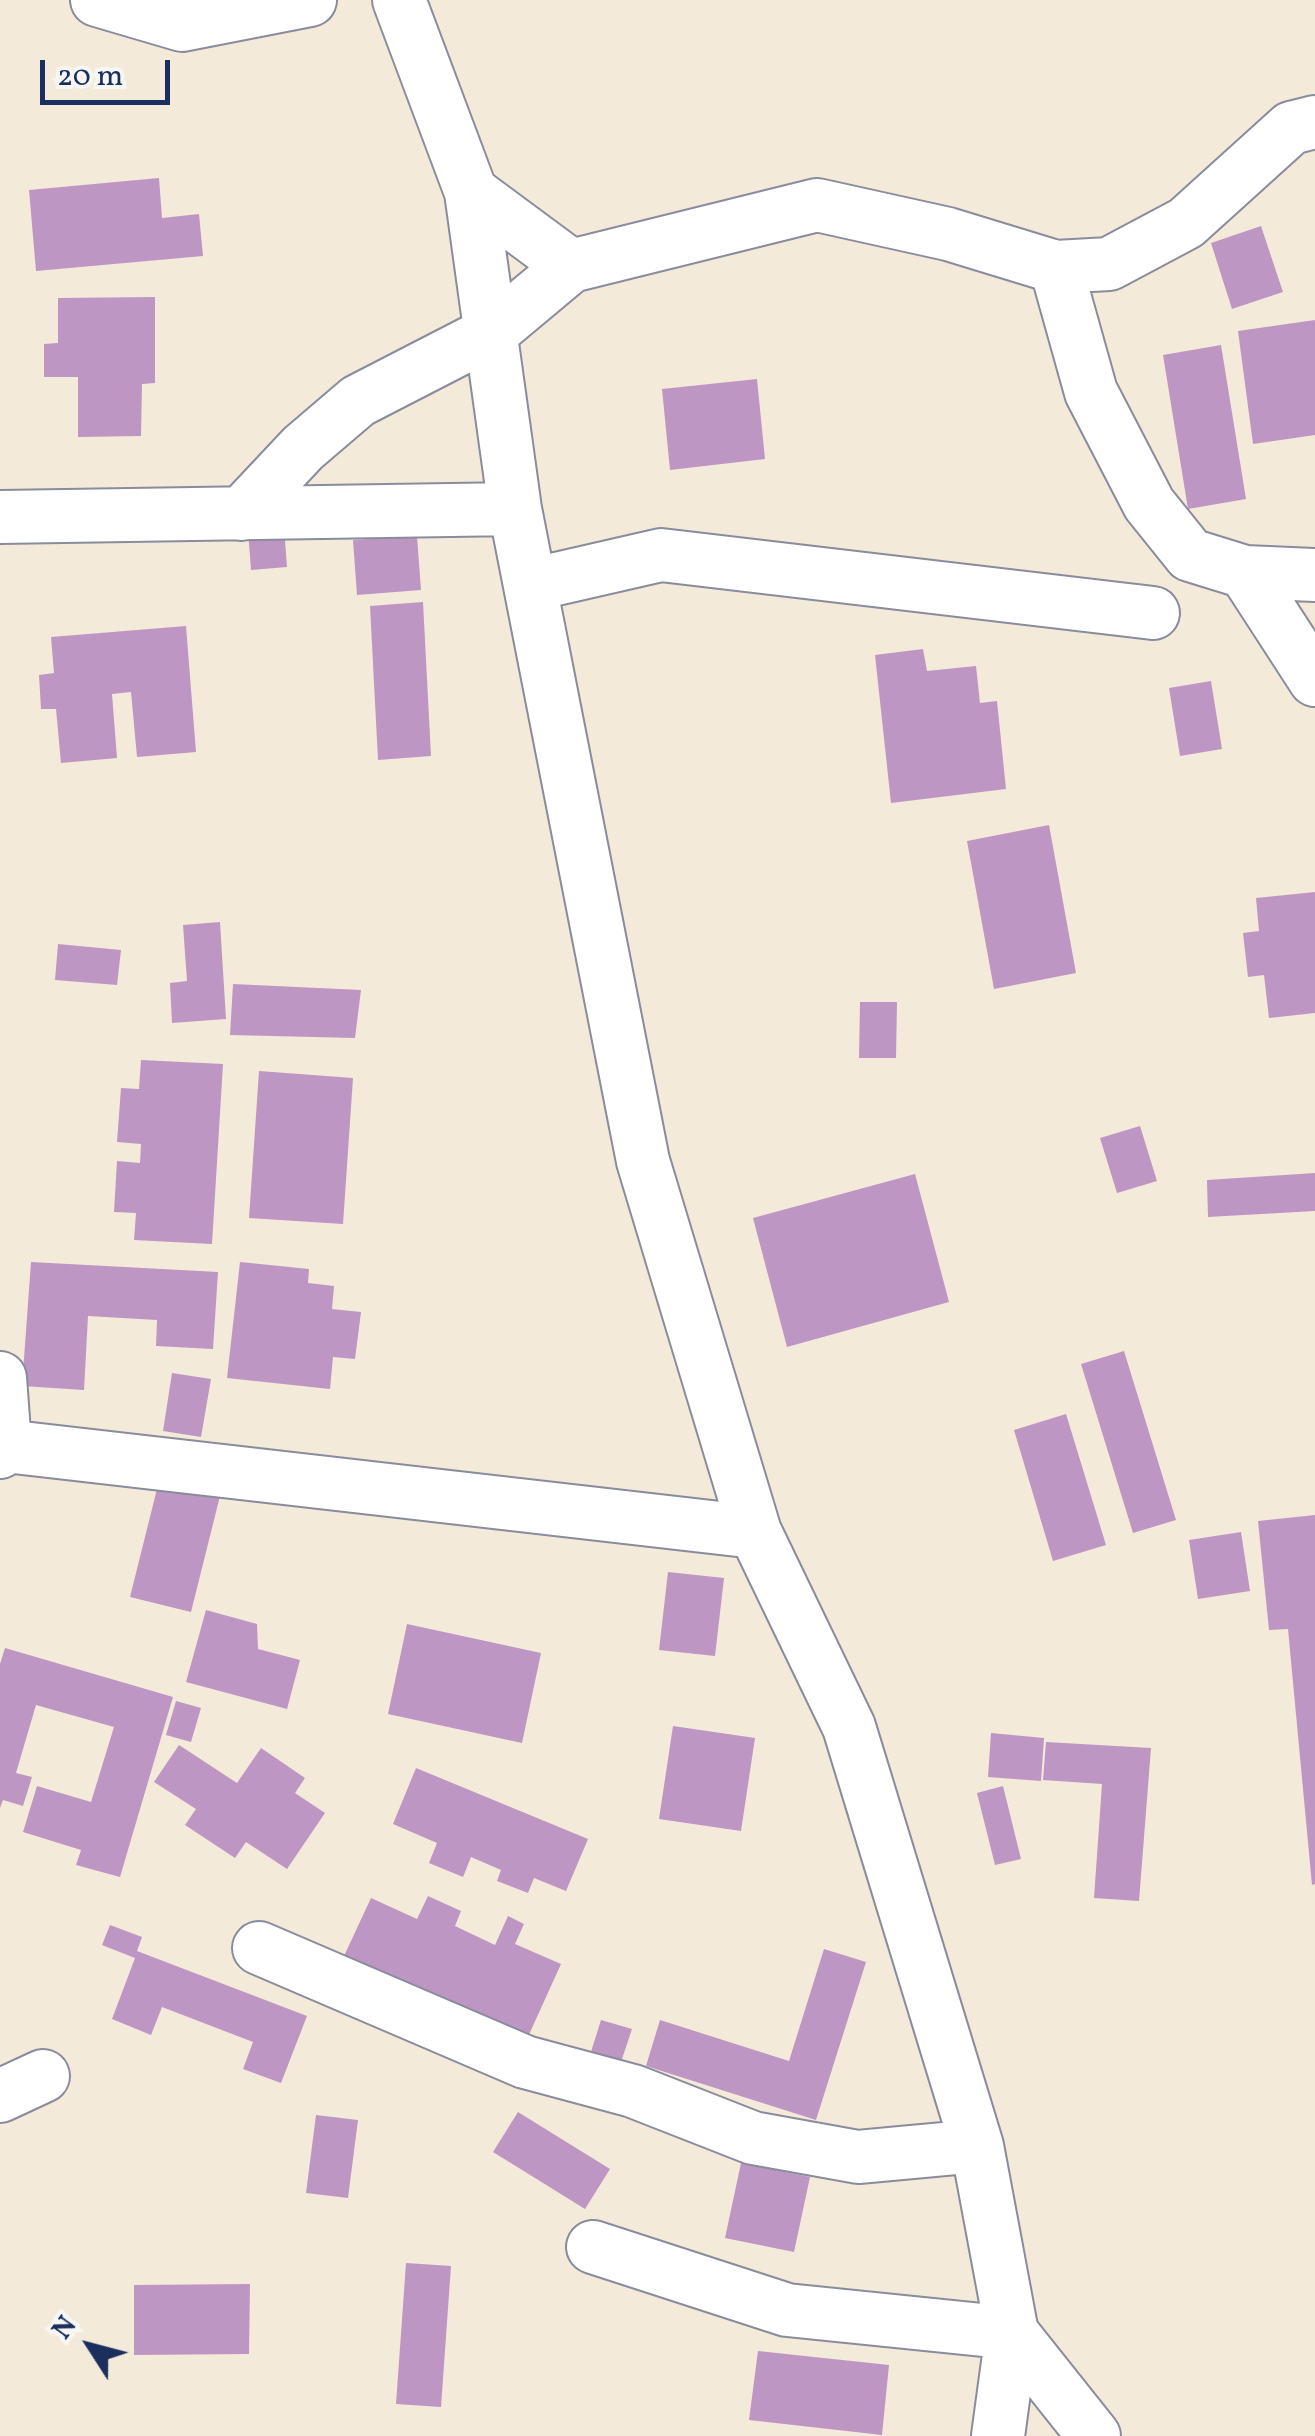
<!DOCTYPE html>
<html>
<head>
<meta charset="utf-8">
<style>
  body { margin:0 }
  #map { position:relative; width:1315px; height:2436px; overflow:hidden; background:#f4eada; font-family:Vollkorn,serif }
  canvas { display:block }
  .north { position:absolute; left:40px; top:2296px; width:100px; height:100px; -webkit-text-stroke:8px #f6f6f2; paint-order:stroke; rotate:306deg; font-size:28px; font-weight:700; line-height:40px; text-align:center; color:#1b2f5e }
  .north::after { content:''; display:block; margin:auto; width:35px; height:45px; background:#1b2f5e; clip-path:polygon(50% 0,100% 100%,50% 72%,0 100%) }
  .scale { position:absolute; left:40px; top:60px; width:130px; height:45px; box-sizing:border-box; border:5px solid #1b2f5e; border-top:0; padding-left:12px; font-size:30px; line-height:35px; white-space:nowrap; color:#1b2f5e; -webkit-text-stroke:8px #f6f6f2; paint-order:stroke }
</style>
</head>
<body>
<div id="map">
<canvas width="1315" height="2436"></canvas>
<div class="north">N</div>
<div class="scale">20 m</div>
</div>
<script>
const ctx = document.querySelector('canvas').getContext('2d');
ctx.lineJoin = 'round';
function fillPath(path, color) {
  ctx.fillStyle = color;
  ctx.fill(path, 'evenodd');
}
function shape(rows) {
  const path = new Path2D();
  for (const r of rows) {
    path.moveTo(r[0], r[1]);
    for (let i = 2; i < r.length; i += 2) path.lineTo(r[i], r[i + 1]);
  }
  return path;
}
function stroke(path, color, width, dash) {
  ctx.strokeStyle = color;
  ctx.lineWidth = width;
  ctx.lineCap = dash ? 'butt' : 'round';
  ctx.setLineDash(dash || []);
  ctx.stroke(path);
}
fillPath(shape([
  [159,178,162,218,199,214,203,256,36,271,29,190],
  [1261,226,1283,292,1232,309,1211,243],
  [155,297,155,383,142,384,141,436,78,437,78,377,44,377,44,344,58,343,58,298],
  [1315,320,1315,435,1253,444,1238,331],
  [1221,345,1246,499,1188,509,1163,355],
  [757,379,765,459,670,470,662,389],
  [284,527,287,567,251,570,248,530],
  [417,536,421,590,357,595,353,540],
  [423,602,431,756,378,760,370,606],
  [186,626,196,752,137,757,131,692,112,694,117,758,61,763,56,709,41,709,39,675,54,673,51,637],
  [923,649,927,671,976,666,980,703,997,701,1006,789,891,803,875,655],
  [1211,681,1222,749,1180,756,1169,688],
  [1049,825,1076,973,994,989,967,841],
  [1315,892,1315,1013,1269,1018,1264,975,1248,977,1243,933,1259,931,1256,898],
  [220,922,226,1019,172,1023,170,983,187,981,183,925],
  [58,944,121,950,117,985,55,980],
  [233,984,361,990,355,1038,230,1035],
  [860,1002,897,1002,896,1058,859,1058],
  [141,1060,223,1064,212,1244,134,1240,136,1213,114,1212,117,1161,140,1163,141,1144,117,1142,121,1088,139,1089],
  [259,1071,353,1078,343,1224,249,1218],
  [1140,1126,1157,1181,1117,1193,1100,1138],
  [1315,1173,1315,1211,1208,1217,1207,1180],
  [915,1174,949,1302,787,1347,753,1218],
  [31,1262,218,1272,213,1349,156,1346,157,1320,88,1316,84,1390,22,1386],
  [240,1262,309,1269,308,1283,334,1286,332,1309,361,1312,355,1359,333,1357,330,1389,227,1378],
  [1124,1351,1176,1520,1133,1533,1081,1364],
  [172,1373,211,1379,201,1437,163,1431],
  [1066,1414,1106,1545,1053,1561,1014,1430],
  [159,1481,220,1496,191,1612,130,1597],
  [1315,1515,1315,1884,1312,1885,1288,1629,1269,1630,1258,1521],
  [1241,1532,1250,1591,1198,1599,1189,1540],
  [668,1572,724,1578,715,1656,659,1650],
  [206,1610,257,1624,258,1649,300,1660,287,1709,186,1682],
  [407,1624,541,1653,522,1743,388,1714],
  [5,1648,173,1697,120,1877,76,1865,81,1850,23,1832,37,1786,91,1802,114,1727,36,1705,16,1773,32,1777,23,1806,3,1800,0,1808,0,1664],
  [176,1701,201,1708,191,1742,166,1735],
  [673,1726,755,1738,741,1831,659,1819],
  [991,1733,1044,1738,1041,1781,988,1777],
  [1046,1742,1151,1748,1139,1901,1094,1898,1102,1784,1043,1780],
  [179,1745,237,1783,261,1748,305,1778,295,1793,325,1813,287,1869,246,1842,235,1858,185,1825,196,1809,154,1782],
  [416,1768,588,1839,566,1891,534,1878,528,1893,497,1881,501,1870,471,1857,463,1877,429,1863,437,1843,393,1824],
  [1003,1786,1021,1859,995,1865,977,1793],
  [428,1896,461,1911,455,1926,495,1945,508,1916,524,1924,515,1944,561,1964,527,2039,344,1956,371,1898,417,1919],
  [110,1925,142,1937,137,1951,307,2016,281,2083,243,2069,253,2042,162,2007,151,2035,112,2019,135,1958,102,1945],
  [824,1949,866,1962,816,2120,646,2066,660,2020,789,2061],
  [601,2020,632,2029,620,2065,590,2055],
  [518,2112,610,2169,585,2209,493,2152],
  [316,2115,358,2120,348,2198,306,2193],
  [741,2163,810,2177,794,2252,725,2238],
  [406,2263,451,2266,441,2407,396,2404],
  [250,2284,249,2354,134,2355,134,2285],
  [758,2351,889,2365,882,2435,749,2420]
]), '#be96c3');
const minor = shape([
  [97,0,182,25,310,0],
  [399,0,471,192,515,509,643,1161,755,1532,849,1727,977,2146,1012,2333,1094,2436],
  [471,192,571,266,817,205,948,234,1056,267,1109,264,1186,223,1291,128,1315,122],
  [1056,267,1091,392,1149,504,1190,555,1245,572,1315,575],
  [241,514,303,448,358,401,492,332,571,266],
  [0,517,515,509],
  [1245,572,1315,680],
  [530,585,661,555,1153,613],
  [0,1378,5,1446,0,1452],
  [5,1446,755,1532],
  [259,1948,525,2062,633,2091,753,2138,858,2157,977,2146],
  [0,2096,43,2076],
  [593,2247,787,2310,1012,2333,998,2436]
]);
stroke(minor, '#888c9c', 56);
stroke(minor, '#fff', 52);
</script>
</body>
</html>
